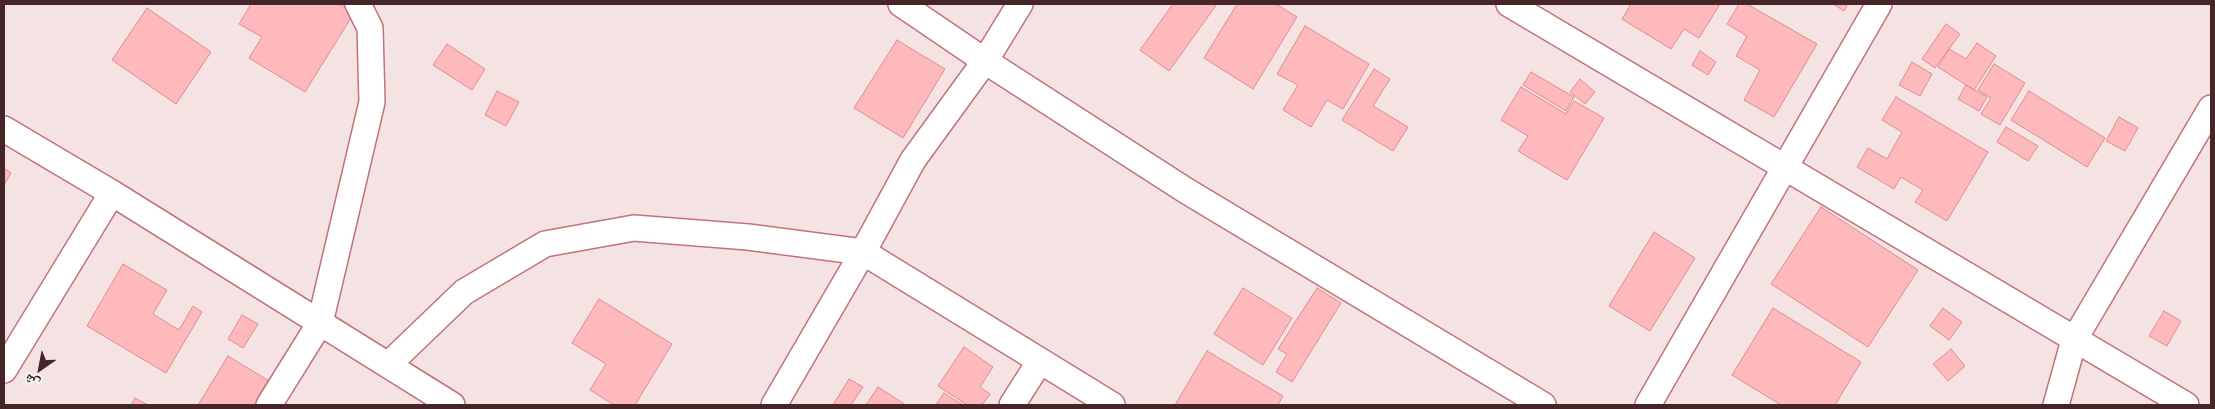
<!DOCTYPE html>
<html>
<head>
<meta charset="utf-8">
<style>
  body { margin:0 }
  #map { position:relative; width:2215px; height:409px; overflow:hidden; background:#f5e3e3; font-family:Helvetica,"Noto Naskh Arabic",sans-serif }
  canvas { display:block }
  .frame { position:absolute; inset:0; border:5px solid #452527; pointer-events:none }
  .north { position:absolute; left:15px; top:344px; width:50px; height:50px; -webkit-text-stroke:4px #f5f5f5; paint-order:stroke; rotate:213deg; font-size:14px; font-weight:700; line-height:20px; text-align:center; color:#452527 }
  .north::after { content:''; display:block; margin:auto; width:18px; height:22px; background:#452527; clip-path:polygon(50% 0,100% 100%,50% 72%,0 100%) }
</style>
</head>
<body>
<div id="map">
<canvas width="2215" height="409"></canvas>
<div class="frame"></div>
<div class="north">ش</div>
</div>
<script>
const ctx = document.querySelector('canvas').getContext('2d');
ctx.lineJoin = 'round';
function fillPath(path, color) {
  ctx.fillStyle = color;
  ctx.fill(path, 'evenodd');
}
function shape(rows) {
  const path = new Path2D();
  for (const r of rows) {
    path.moveTo(r[0], r[1]);
    for (let i = 2; i < r.length; i += 2) path.lineTo(r[i], r[i + 1]);
  }
  return path;
}
function stroke(path, color, width, dash) {
  ctx.strokeStyle = color;
  ctx.lineWidth = width;
  ctx.lineCap = dash ? 'butt' : 'round';
  ctx.setLineDash(dash || []);
  ctx.stroke(path);
}
const building = shape([
  [251,4,340,4,354,13,305,92,249,58,262,37,239,24,251,4],
  [1173,4,1217,4,1169,71,1140,50,1173,4],
  [1237,4,1276,4,1297,17,1253,89,1204,58,1237,4],
  [1631,4,1720,4,1699,38,1684,29,1671,49,1622,19,1631,4],
  [1739,4,1747,4,1817,44,1774,117,1744,100,1760,70,1736,56,1747,36,1727,24,1739,4],
  [1833,4,1848,4,1844,11,1833,4],
  [147,8,211,52,176,104,112,60,147,8],
  [1946,24,1960,34,1935,68,1922,59,1946,24],
  [1305,26,1369,64,1343,109,1327,100,1311,127,1283,110,1298,85,1277,74,1305,26],
  [897,40,945,69,903,138,854,108,897,40],
  [1977,43,1996,56,1974,90,1938,67,1949,49,1966,59,1977,43],
  [447,44,485,69,472,90,433,65,447,44],
  [1700,51,1716,62,1708,75,1692,65,1700,51],
  [1912,62,1932,74,1920,96,1899,85,1912,62],
  [1994,64,2025,83,2000,125,1981,114,1991,98,1978,90,1994,64],
  [1374,69,1390,79,1373,106,1408,127,1393,151,1342,120,1374,69],
  [1531,72,1574,97,1566,111,1523,85,1531,72],
  [1580,79,1595,92,1585,104,1570,92,1580,79],
  [1966,85,1987,97,1979,111,1958,99,1966,85],
  [1521,87,1566,114,1574,101,1604,118,1567,180,1518,151,1528,136,1501,120,1521,87],
  [497,91,519,102,506,126,485,115,497,91],
  [2029,91,2105,138,2087,167,2011,120,2029,91],
  [1896,97,1988,152,1947,221,1915,202,1923,190,1901,177,1894,189,1857,167,1868,148,1887,159,1902,132,1882,120,1896,97],
  [2119,117,2138,128,2125,151,2106,141,2119,117],
  [2006,127,2038,146,2028,161,1997,142,2006,127],
  [4,168,11,173,4,185,4,168],
  [1821,207,1918,270,1868,347,1771,284,1821,207],
  [1654,232,1695,258,1650,331,1609,306,1654,232],
  [123,264,167,290,153,314,179,330,193,306,202,312,166,373,87,326,123,264],
  [1243,288,1292,318,1263,365,1214,334,1243,288],
  [1317,288,1341,303,1292,382,1276,372,1287,354,1278,349,1317,288],
  [599,299,672,344,635,405,614,405,590,390,606,364,572,343,599,299],
  [1773,308,1861,362,1835,405,1781,405,1732,375,1773,308],
  [1943,308,1962,322,1949,340,1930,326,1943,308],
  [2164,311,2181,321,2167,346,2149,336,2164,311],
  [242,315,258,324,243,348,228,339,242,315],
  [964,347,993,367,980,387,990,394,982,405,967,405,938,386,964,347],
  [1951,349,1965,366,1948,381,1933,364,1951,349],
  [1207,351,1283,396,1278,405,1175,405,1207,351],
  [228,356,284,390,274,405,198,405,228,356],
  [849,379,863,387,851,405,833,405,849,379],
  [878,387,906,405,866,405,878,387],
  [944,393,963,405,936,405,944,393],
  [135,398,148,405,131,405,135,398]
]);
fillPath(building, '#feb9bc');
stroke(building, '#dd8c91', 1);
const minor = shape([
  [901,4,985,61,1185,190,1543,405],
  [1509,4,2186,405],
  [4,129,112,193,452,405],
  [388,365,464,292,545,244,634,228,748,237,863,252,1112,405],
  [4,370,112,193],
  [269,405,320,323,372,102,370,28,358,4],
  [774,405,863,252,913,160,985,61,1020,4],
  [1012,405,1040,361],
  [1648,405,1879,4],
  [2056,405,2074,340,2211,108]
]);
stroke(minor, '#c27378', 28);
stroke(minor, '#fff', 25);
</script>
</body>
</html>
